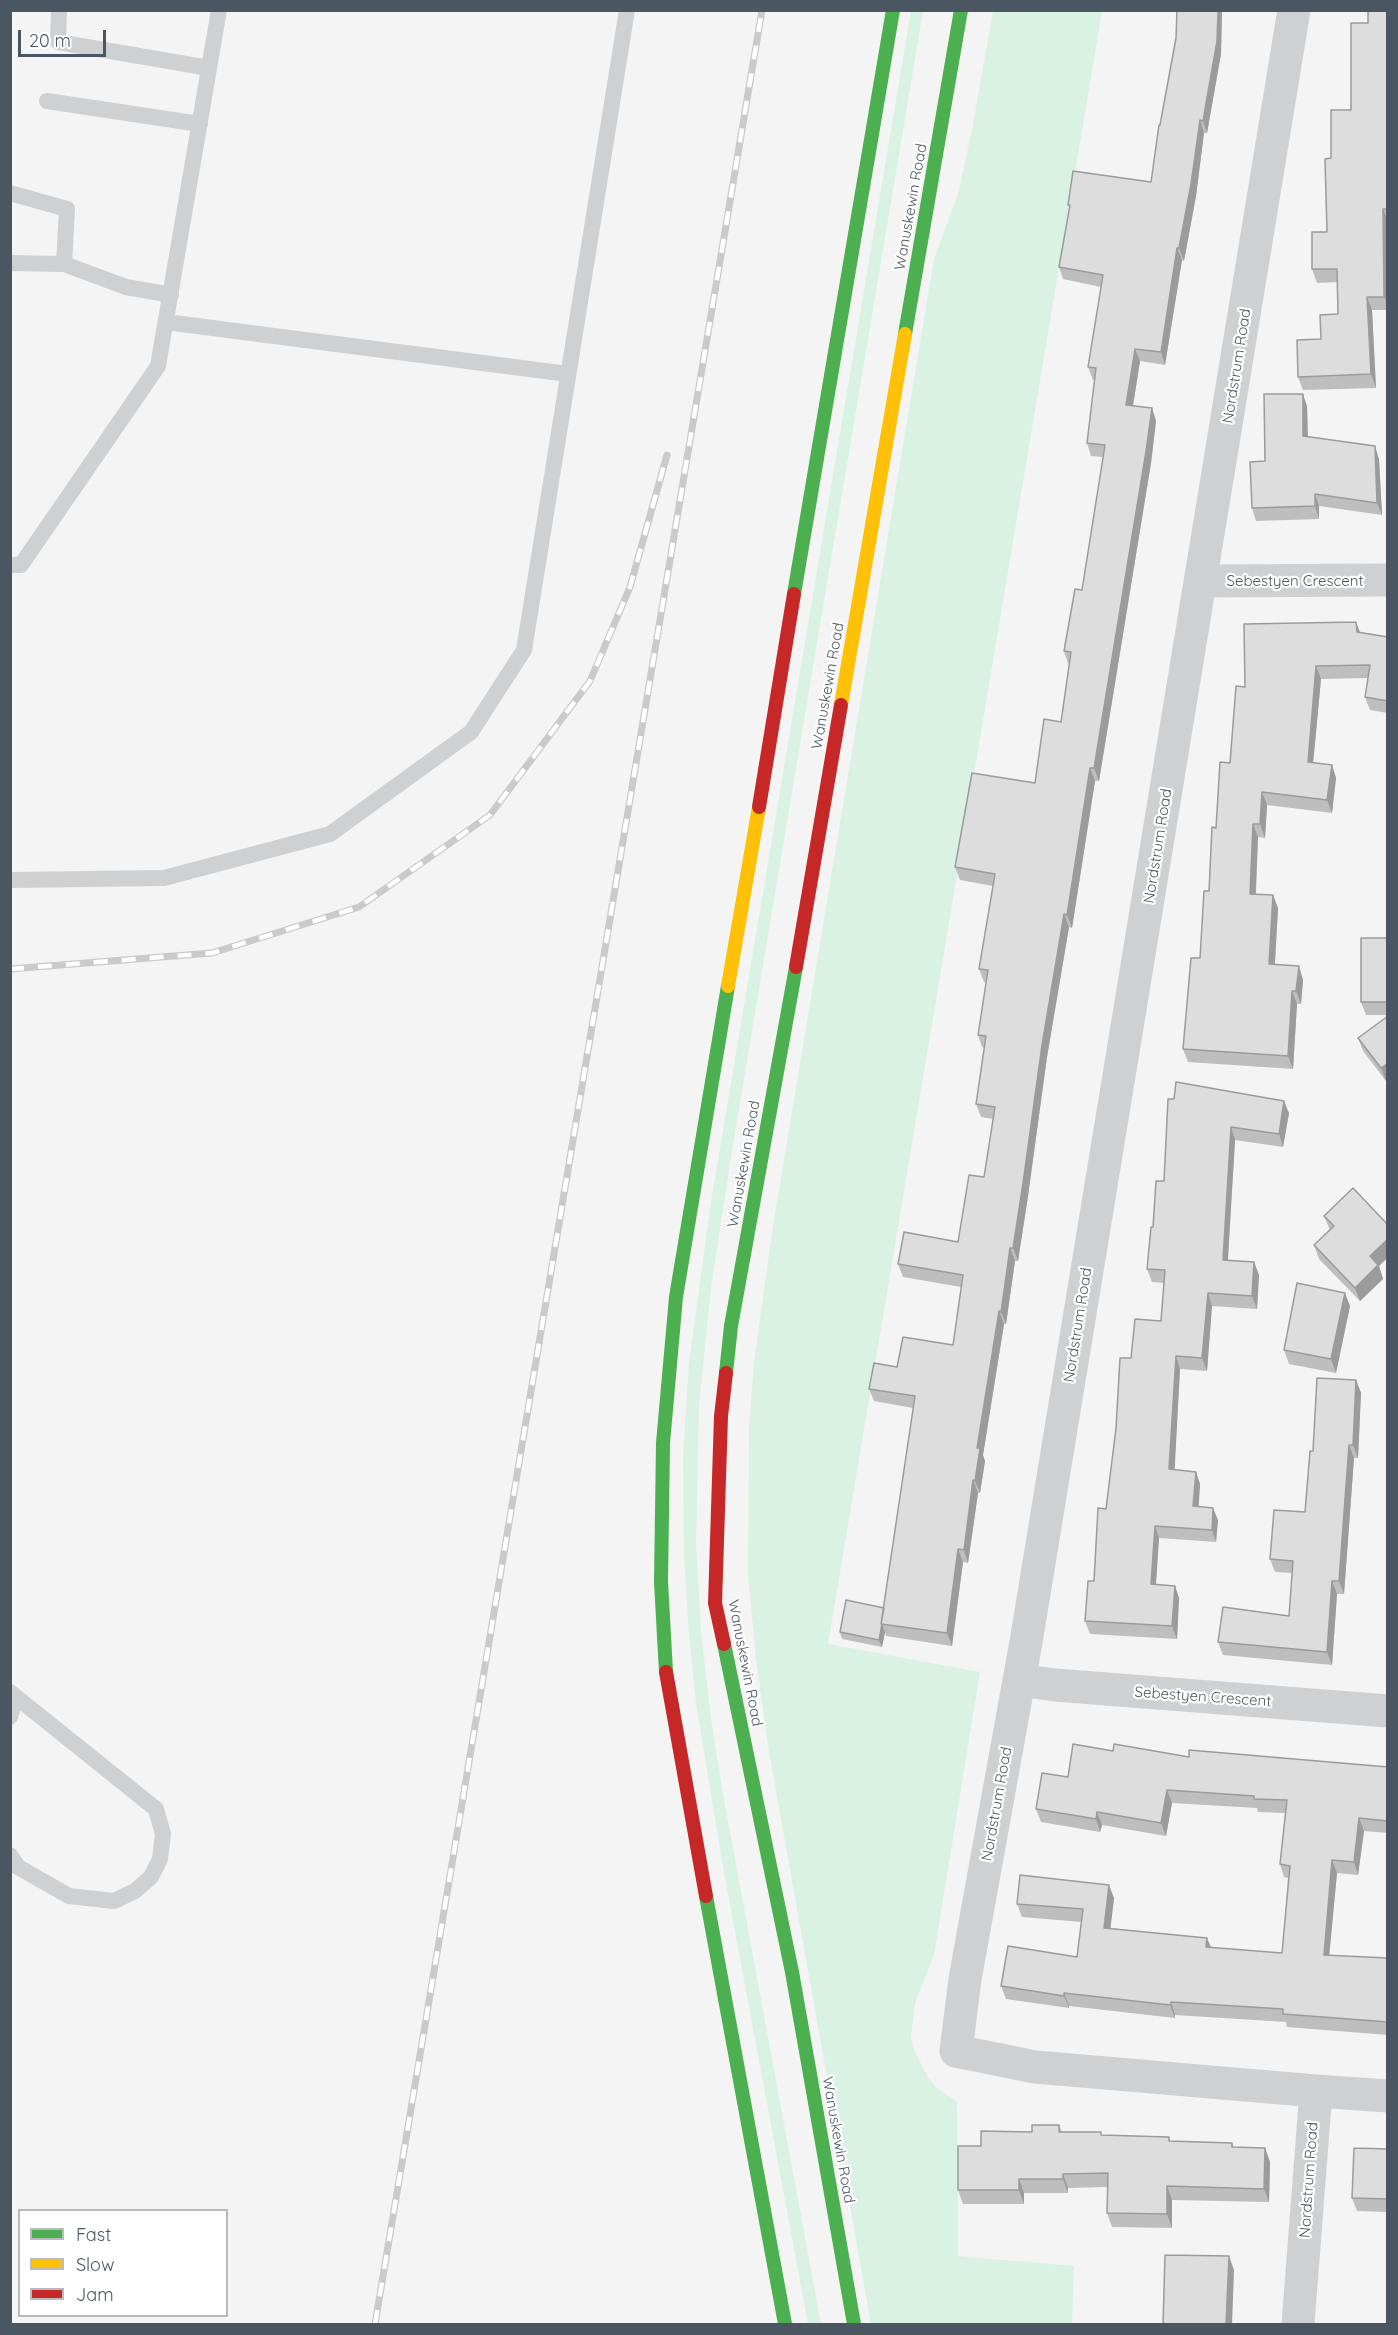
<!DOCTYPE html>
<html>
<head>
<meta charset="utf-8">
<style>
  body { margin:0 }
  #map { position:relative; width:1398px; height:2335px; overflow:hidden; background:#f4f4f4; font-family:Quicksand,sans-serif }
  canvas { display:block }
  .frame { position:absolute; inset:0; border:12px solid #4a5661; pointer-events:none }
  .legend { position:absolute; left:18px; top:2209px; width:210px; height:108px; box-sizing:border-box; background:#fff; border:2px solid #b7bbc0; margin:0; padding:8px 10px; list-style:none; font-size:18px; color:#4a5661 }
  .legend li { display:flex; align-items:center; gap:12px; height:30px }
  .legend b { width:30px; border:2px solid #b7bbc0 }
  .scale { position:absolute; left:18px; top:30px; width:88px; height:27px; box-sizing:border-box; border:3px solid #4a5661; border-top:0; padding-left:8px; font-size:18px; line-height:21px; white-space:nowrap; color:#4a5661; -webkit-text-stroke:4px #fff; paint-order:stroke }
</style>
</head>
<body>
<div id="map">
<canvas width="1398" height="2335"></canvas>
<div class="frame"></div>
<ul class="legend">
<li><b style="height:8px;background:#4caf50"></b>Fast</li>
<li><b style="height:8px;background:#ffc107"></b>Slow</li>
<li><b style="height:8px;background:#c62828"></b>Jam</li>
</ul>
<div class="scale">20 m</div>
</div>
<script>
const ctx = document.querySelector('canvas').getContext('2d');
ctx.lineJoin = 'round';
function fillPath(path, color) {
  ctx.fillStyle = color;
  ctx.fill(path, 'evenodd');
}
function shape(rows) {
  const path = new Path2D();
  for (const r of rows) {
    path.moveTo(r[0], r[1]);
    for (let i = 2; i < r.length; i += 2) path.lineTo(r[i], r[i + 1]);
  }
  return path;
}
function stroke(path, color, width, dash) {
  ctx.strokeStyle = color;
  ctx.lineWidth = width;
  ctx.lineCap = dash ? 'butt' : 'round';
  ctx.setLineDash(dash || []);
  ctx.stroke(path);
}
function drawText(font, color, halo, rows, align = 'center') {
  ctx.font = font + ' Quicksand,sans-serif';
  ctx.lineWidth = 4.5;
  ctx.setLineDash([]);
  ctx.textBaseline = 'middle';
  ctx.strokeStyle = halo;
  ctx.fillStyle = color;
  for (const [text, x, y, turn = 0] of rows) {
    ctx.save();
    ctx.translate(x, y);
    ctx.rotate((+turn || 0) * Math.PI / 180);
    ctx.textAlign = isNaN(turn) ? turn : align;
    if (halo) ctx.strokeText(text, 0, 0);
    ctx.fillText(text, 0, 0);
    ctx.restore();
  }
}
fillPath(shape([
  [911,11,923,11,732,1150,711,1288,699,1406,696,1544,701,1631,711,1719,723,1794,821,2324,808,2324,723,1867,696,1703,689,1635,684,1555,683,1457,689,1363,711,1202],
  [993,11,1102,11,828,1644,980,1672,934,1955,915,2003,911,2037,914,2050,928,2077,937,2088,957,2102,958,2256,1074,2266,1072,2324,871,2324,768,1746,756,1659,748,1574,749,1427,754,1362,773,1226,934,259,958,194,972,130]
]), '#d9f2e3');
stroke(shape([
  [59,10,58,42,209,68],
  [47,101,200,124],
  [10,193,67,209,64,264,10,263],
  [64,264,126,287,171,295],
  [166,322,568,374],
  [10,565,21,565,158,366,219,10],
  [10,880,164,878,330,834,471,732,524,650,627,10],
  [10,1692,156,1809,163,1834,160,1859,151,1877,135,1891,114,1901,69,1896,18,1867,10,1855],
  [10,1717,16,1697]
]), '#ced0d2', 16);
stroke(shape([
  [1294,10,1026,1642,965,1979,956,2051,1035,2067,1316,2091,1298,2324],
  [1202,581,1388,580],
  [1019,1680,1055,1685,1388,1711],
  [1316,2091,1388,2096]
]), '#ced0d2', 33);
stroke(shape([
  [905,334,961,10],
  [794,594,893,10],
  [726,1373,731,1326,796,967],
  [724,1644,792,1972,854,2324],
  [666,1672,661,1582,663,1443,676,1297,728,986],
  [706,1896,785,2324]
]), '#4caf50', 14);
stroke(shape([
  [841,705,905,334],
  [728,986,759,807]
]), '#ffc107', 14);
stroke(shape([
  [759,807,794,594],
  [796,967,841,705],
  [724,1644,715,1603,721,1416,726,1373],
  [666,1672,706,1896]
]), '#c62828', 14);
const rail = shape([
  [10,969,212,953,359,907,490,815,590,681,630,587,667,455],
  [375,2324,762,10]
]);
stroke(rail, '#c9cacc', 7);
stroke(rail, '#fff', 4.5, [14]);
fillPath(shape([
  [1177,10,1222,10,1221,54,1207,133,1204,133,1196,196,1184,261,1182,260,1165,365,1140,361,1133,406,1152,408,1156,421,1151,463,1099,781,1095,781,1072,928,1069,927,1047,1057,1028,1196,1018,1261,1015,1261,1006,1324,1004,1324,983,1455,985,1461,980,1493,978,1493,968,1563,963,1562,952,1646,886,1636,885,1632,882,1647,842,1639,840,1632,884,1608,913,1408,874,1401,869,1389,897,1367,953,1345,961,1287,903,1277,898,1264,958,1242,984,1177,993,1119,981,1117,976,1104,984,1048,982,1047,978,1035,986,982,984,982,979,969,993,886,960,880,955,867,1035,783,1061,722,1070,664,1068,663,1064,651,1082,590,1103,457,1091,456,1087,443,1095,380,1093,380,1088,367,1101,287,1063,279,1059,267,1070,208,1068,205,1151,182,1176,38],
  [1388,10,1388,310,1372,310,1376,388,1303,390,1298,377,1321,339,1338,314,1338,282,1317,283,1312,269,1327,232,1331,158,1351,110,1368,23],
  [1307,406,1308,437,1379,459,1382,515,1319,506,1319,519,1256,521,1252,508,1265,461],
  [1360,632,1388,637,1388,713,1370,710,1365,697,1368,678,1321,679,1313,763,1332,765,1336,778,1332,813,1267,805,1265,838,1258,837,1256,894,1278,908,1275,964,1303,980,1301,1004,1297,1004,1293,1069,1188,1062,1183,1049,1200,958,1216,828,1245,687],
  [1388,935,1388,1015,1366,1015,1361,1002],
  [1388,1016,1386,1081,1363,1051,1358,1038],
  [1168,1099,1289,1113,1283,1147,1235,1140,1228,1260,1254,1262,1259,1275,1257,1309,1212,1306,1207,1371,1180,1369,1174,1470,1196,1472,1200,1484,1198,1507,1218,1520,1216,1542,1159,1538,1156,1585,1175,1586,1179,1598,1177,1639,1090,1634,1085,1621,1094,1581,1131,1358,1161,1321,1164,1283,1152,1282,1147,1269,1153,1227,1164,1181],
  [1324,1216,1388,1225,1388,1257,1379,1266,1383,1279,1360,1301,1319,1259,1314,1245,1330,1230],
  [1350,1306,1336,1373,1289,1364,1284,1350],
  [1356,1380,1361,1393,1358,1458,1354,1458,1344,1594,1337,1594,1332,1665,1223,1655,1218,1642,1289,1616,1292,1573,1275,1572,1270,1559,1305,1512,1313,1451],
  [1113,1751,1189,1757,1388,1767,1388,1833,1364,1831,1358,1875,1337,1873,1329,1955,1388,1958,1388,2035,1287,2027,1286,2022,1175,2015,1175,2018,1069,2006,1069,2008,1006,1999,1001,1986,1077,1957,1082,1922,1022,1917,1017,1904,1114,1898,1110,1928,1207,1938,1211,1948,1282,1953,1288,1878,1284,1877,1280,1864,1285,1813,1258,1812,1257,1808,1172,1803,1166,1836,1102,1825,1100,1832,1041,1822,1036,1809,1068,1777],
  [1059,2125,1062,2132,1101,2132,1102,2135,1169,2137,1170,2141,1232,2143,1234,2147,1265,2148,1270,2162,1269,2202,1172,2200,1172,2228,1112,2227,1107,2213,1107,2187,1068,2188,1068,2193,1024,2193,1024,2204,963,2204,958,2190,981,2146],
  [1388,2149,1388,2212,1357,2211,1352,2198]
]), '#bebebf');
fillPath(shape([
  [1218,10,1222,10,1221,54,1207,133,1203,121],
  [1200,120,1204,133,1196,196,1184,261,1179,248],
  [1383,209,1388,221,1388,305,1384,297],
  [1177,248,1182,260,1165,365,1161,352],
  [1367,297,1372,310,1376,388,1371,374],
  [1135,349,1140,361,1131,418,1126,405],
  [1303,394,1307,406,1308,449,1303,436],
  [1152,408,1156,421,1151,463,1099,781,1094,768],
  [1375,446,1379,459,1382,515,1377,503],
  [1315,494,1319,506,1319,519,1315,506],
  [1356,622,1361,635,1357,632],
  [1316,666,1321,679,1312,775,1308,762],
  [1332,765,1336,778,1332,813,1327,800],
  [1090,768,1095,781,1072,928,1067,915],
  [1262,792,1267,805,1265,838,1260,824],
  [1253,824,1258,837,1255,907,1250,894],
  [1273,895,1278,908,1274,977,1269,964],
  [1064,914,1069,927,1047,1057,1028,1196,1018,1261,1013,1248,1042,1045],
  [1299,966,1303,980,1301,1004,1296,991],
  [1292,991,1297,1004,1293,1069,1288,1056],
  [1388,1063,1388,1080,1386,1081,1381,1068],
  [1284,1101,1289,1113,1283,1147,1279,1134],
  [1231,1127,1235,1140,1227,1272,1223,1260],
  [1388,1239,1388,1257,1379,1266,1383,1279,1360,1301,1355,1288,1370,1256],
  [1010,1248,1015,1261,1006,1324,1001,1312],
  [1254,1262,1259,1275,1257,1309,1252,1296],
  [1208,1293,1212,1306,1207,1371,1202,1358],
  [1345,1293,1350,1306,1336,1373,1331,1359],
  [999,1311,1004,1324,983,1455,985,1461,980,1493,975,1481,977,1448],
  [1176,1356,1180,1369,1174,1482,1169,1469],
  [1356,1380,1361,1393,1358,1458,1353,1445],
  [1349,1445,1354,1458,1344,1594,1339,1581],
  [1196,1472,1200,1484,1198,1519,1193,1506],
  [973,1480,978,1493,968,1563,964,1550],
  [1213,1508,1218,1520,1216,1542,1212,1530],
  [1155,1526,1159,1538,1155,1597,1151,1584],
  [958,1549,963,1562,952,1646,947,1633],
  [1332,1581,1337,1594,1332,1665,1327,1652],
  [1175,1586,1179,1598,1177,1639,1172,1626],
  [882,1625,885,1632,882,1647,879,1640],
  [1167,1790,1172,1803,1166,1836,1161,1823],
  [1097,1812,1102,1825,1100,1832,1096,1819],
  [1359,1818,1364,1831,1358,1875,1354,1862],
  [1332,1860,1337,1873,1328,1968,1324,1955],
  [1109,1885,1114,1898,1109,1941,1104,1928],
  [1207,1938,1212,1950,1206,1947],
  [1064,1993,1069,2006,1069,2008,1064,1996],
  [1171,2002,1175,2015,1175,2018,1170,2005],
  [1265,2148,1270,2162,1269,2202,1264,2189],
  [1063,2174,1068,2188,1068,2193,1063,2179],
  [1019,2179,1024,2193,1024,2204,1019,2190],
  [1167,2186,1172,2200,1172,2228,1167,2214],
  [1229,2256,1234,2270,1232,2325,1226,2325]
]), '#9b9b9b');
const building = shape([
  [1177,10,1218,10,1217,41,1203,121,1200,120,1191,184,1179,248,1177,248,1161,352,1135,349,1126,405,1152,408,1146,451,1094,768,1090,768,1067,915,1064,914,1042,1045,1023,1183,1013,1248,1010,1248,1001,1312,999,1311,977,1448,980,1448,975,1481,973,1480,964,1550,958,1549,947,1633,881,1624,915,1396,869,1389,874,1363,897,1367,903,1337,953,1345,963,1275,898,1264,904,1232,958,1242,969,1175,984,1177,995,1107,976,1104,986,1036,978,1035,988,970,979,969,995,874,955,867,972,773,1035,783,1044,719,1061,722,1071,652,1064,651,1075,589,1082,590,1105,445,1087,443,1096,368,1088,367,1103,275,1059,267,1070,205,1068,205,1073,171,1151,182,1159,125,1160,125,1176,38,1177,10],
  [1368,10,1388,10,1388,209,1383,209,1384,297,1367,297,1371,374,1298,377,1297,340,1321,339,1320,315,1338,314,1337,269,1312,269,1312,232,1327,232,1325,159,1331,158,1331,110,1351,110,1351,23,1368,23,1368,10],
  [1264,394,1303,394,1303,436,1375,446,1377,503,1315,494,1315,506,1252,508,1250,462,1265,461,1264,394],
  [1356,622,1357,632,1388,637,1388,701,1365,697,1370,665,1316,666,1308,762,1332,765,1327,800,1262,792,1260,824,1253,824,1250,894,1273,895,1269,964,1299,966,1296,991,1292,991,1288,1056,1183,1049,1191,958,1200,958,1204,891,1209,891,1212,827,1216,828,1220,762,1230,763,1236,686,1245,687,1244,624,1356,622],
  [1388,935,1388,1002,1361,1002,1361,938,1386,938,1388,935],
  [1388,1016,1388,1063,1381,1068,1358,1038,1388,1016],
  [1176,1082,1284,1101,1279,1134,1231,1127,1223,1260,1254,1262,1252,1296,1208,1293,1202,1358,1176,1356,1169,1469,1196,1472,1193,1506,1213,1508,1212,1530,1155,1526,1151,1584,1175,1586,1172,1626,1085,1621,1088,1581,1094,1581,1098,1508,1106,1509,1116,1428,1120,1358,1131,1358,1135,1319,1161,1321,1165,1270,1147,1269,1151,1227,1153,1227,1156,1181,1164,1181,1168,1099,1174,1099,1176,1082],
  [1353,1188,1388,1225,1388,1239,1370,1256,1378,1265,1355,1288,1314,1245,1334,1226,1324,1216,1353,1188],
  [1297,1283,1345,1293,1331,1359,1284,1350,1297,1283],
  [1317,1378,1356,1380,1353,1445,1349,1445,1339,1581,1332,1581,1327,1652,1218,1642,1223,1607,1289,1616,1293,1561,1270,1559,1274,1510,1305,1512,1310,1451,1313,1451,1317,1378],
  [846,1600,884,1608,881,1624,882,1624,879,1640,840,1632,846,1600],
  [1073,1744,1113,1751,1114,1744,1189,1757,1189,1750,1388,1767,1387,1821,1359,1818,1354,1862,1332,1860,1324,1955,1388,1958,1388,2022,1283,2014,1283,2009,1171,2002,1170,2005,1064,1993,1064,1996,1001,1986,1008,1946,1077,1957,1083,1909,1017,1904,1020,1875,1109,1885,1104,1928,1207,1938,1206,1947,1282,1953,1290,1866,1280,1864,1287,1800,1254,1799,1254,1796,1167,1790,1161,1823,1097,1812,1096,1819,1036,1809,1042,1773,1068,1777,1073,1744],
  [1032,2125,1059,2125,1059,2132,1101,2132,1101,2135,1169,2137,1169,2141,1232,2143,1232,2147,1265,2148,1264,2189,1167,2186,1167,2214,1107,2213,1108,2173,1063,2174,1063,2179,1019,2179,1019,2190,958,2190,958,2146,981,2146,981,2131,1032,2132,1032,2125],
  [1354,2148,1388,2149,1388,2199,1352,2198,1354,2148],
  [1165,2255,1229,2256,1226,2325,1163,2325,1165,2255]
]);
fillPath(building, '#ddddde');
stroke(building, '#9b9b9b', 1.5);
drawText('15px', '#4a5661', '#fff', [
  ["Wanuskewin Road",911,207,-80],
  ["Nordstrum Road",1237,366,-81],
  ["Sebestyen Crescent",1295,581],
  ["Wanuskewin Road",828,686,-80],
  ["Nordstrum Road",1158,846,-81],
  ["Wanuskewin Road",744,1164,-80],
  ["Nordstrum Road",1078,1325,-81],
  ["Wanuskewin Road",745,1663,79],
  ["Sebestyen Crescent",1203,1697,4],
  ["Nordstrum Road",997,1804,-80],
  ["Wanuskewin Road",838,2140,80],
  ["Nordstrum Road",1309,2180,-86]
]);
</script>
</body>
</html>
